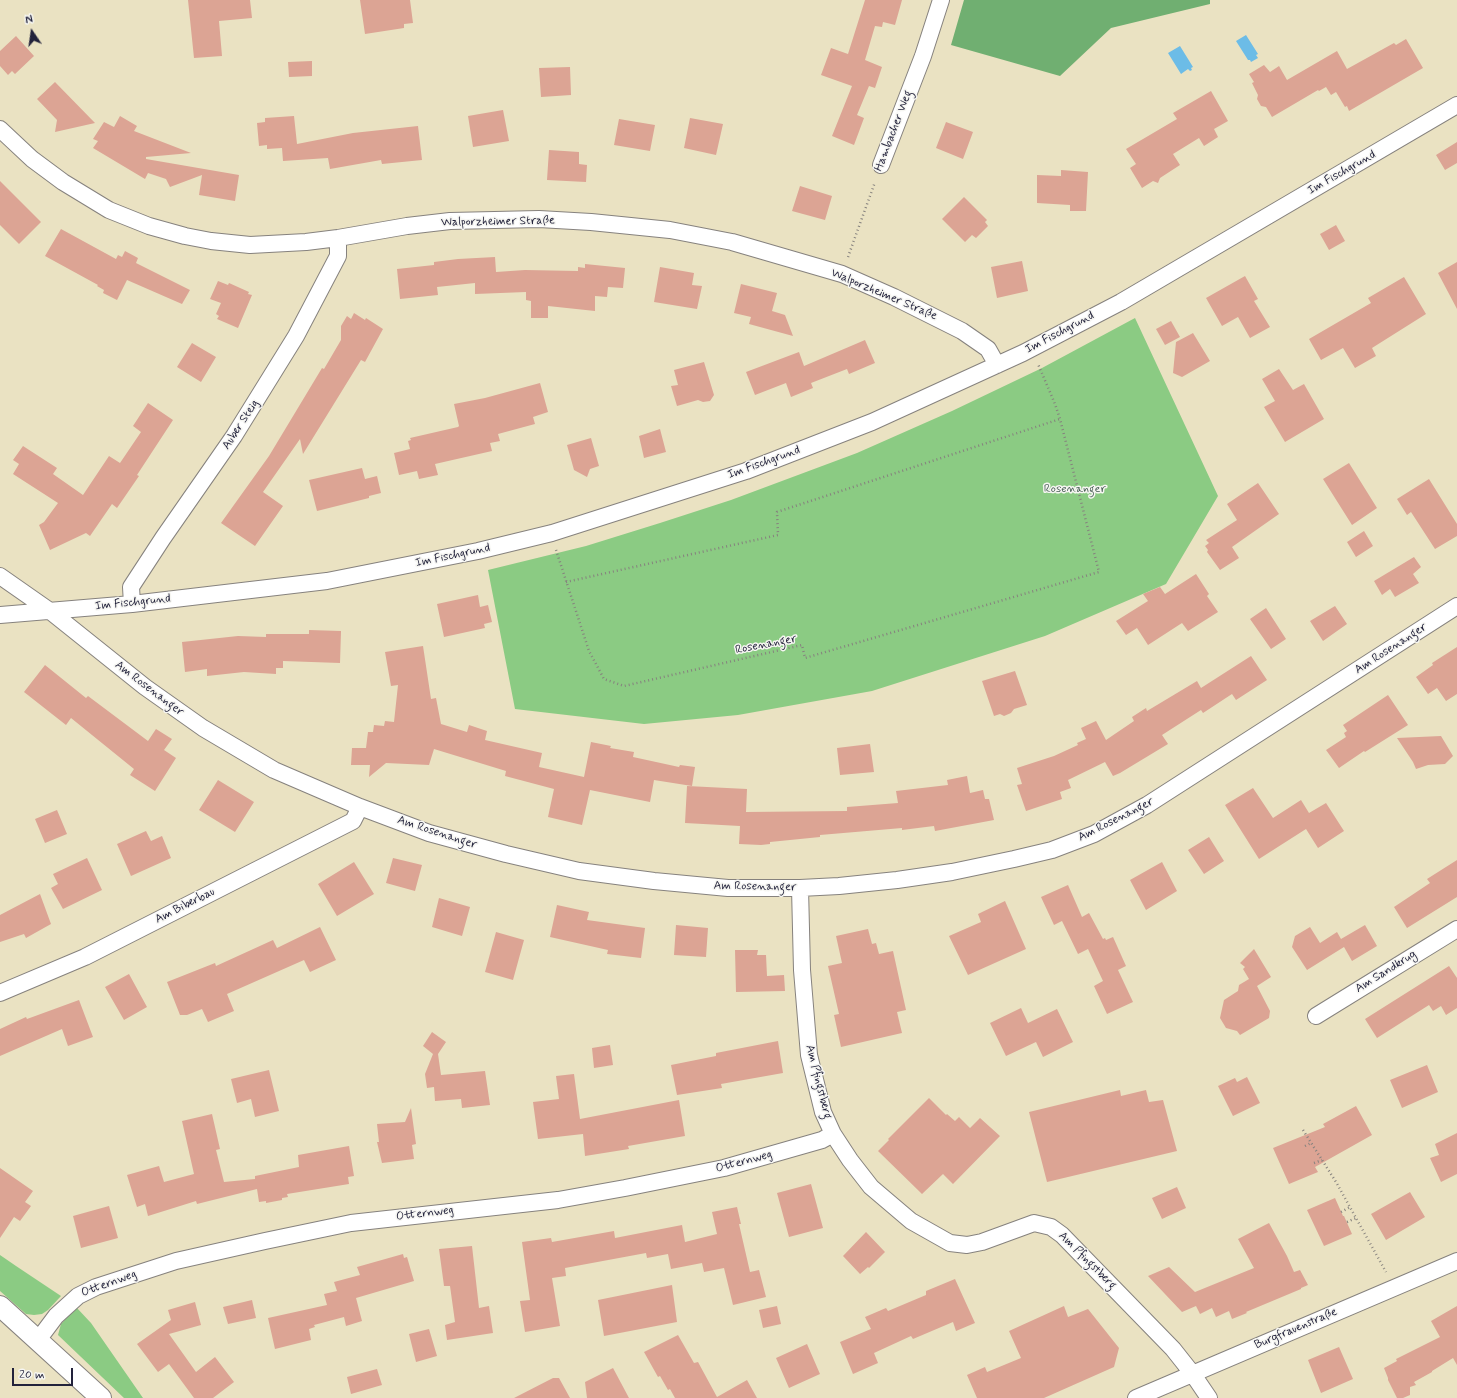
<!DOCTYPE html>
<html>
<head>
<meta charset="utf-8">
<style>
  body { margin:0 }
  #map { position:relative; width:1457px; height:1398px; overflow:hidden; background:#eae2c2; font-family:Mynerve,sans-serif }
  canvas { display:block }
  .north { position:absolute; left:12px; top:12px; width:40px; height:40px; -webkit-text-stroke:3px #f6f6f2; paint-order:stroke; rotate:347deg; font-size:11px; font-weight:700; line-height:16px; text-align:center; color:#22223b }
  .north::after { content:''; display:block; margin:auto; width:14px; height:18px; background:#22223b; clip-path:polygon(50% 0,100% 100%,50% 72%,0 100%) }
  .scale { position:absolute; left:12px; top:1368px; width:61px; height:18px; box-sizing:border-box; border:2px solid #22223b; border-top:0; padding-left:5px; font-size:12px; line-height:14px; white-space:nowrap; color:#22223b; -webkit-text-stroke:3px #f6f6f2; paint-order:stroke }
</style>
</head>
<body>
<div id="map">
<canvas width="1457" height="1398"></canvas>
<div class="north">N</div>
<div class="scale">20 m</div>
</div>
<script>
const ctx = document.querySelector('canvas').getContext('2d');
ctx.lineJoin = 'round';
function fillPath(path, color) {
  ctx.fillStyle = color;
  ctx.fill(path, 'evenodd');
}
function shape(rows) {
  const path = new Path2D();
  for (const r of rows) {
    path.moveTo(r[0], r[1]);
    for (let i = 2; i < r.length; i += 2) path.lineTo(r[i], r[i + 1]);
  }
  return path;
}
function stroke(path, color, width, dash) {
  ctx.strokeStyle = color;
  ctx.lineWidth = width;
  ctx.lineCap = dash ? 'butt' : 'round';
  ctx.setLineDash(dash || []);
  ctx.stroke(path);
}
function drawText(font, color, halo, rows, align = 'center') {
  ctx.font = font + ' Mynerve,sans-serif';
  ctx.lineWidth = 3;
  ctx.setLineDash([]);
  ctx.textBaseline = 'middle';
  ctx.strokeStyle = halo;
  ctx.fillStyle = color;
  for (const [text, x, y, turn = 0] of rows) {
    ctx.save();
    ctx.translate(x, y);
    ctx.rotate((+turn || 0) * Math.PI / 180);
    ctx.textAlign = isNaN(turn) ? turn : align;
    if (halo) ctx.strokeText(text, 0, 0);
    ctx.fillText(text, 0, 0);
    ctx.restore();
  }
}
fillPath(shape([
  [1135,318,1218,496,1166,584,1045,636,872,691,738,715,644,724,515,709,488,570,586,546,660,523,731,500,857,453,952,411,1042,368],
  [0,1255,16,1266,61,1296,48,1310,42,1314,34,1315,26,1314,0,1291],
  [76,1307,91,1323,143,1398,124,1398,58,1335,61,1324]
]), '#8bcb83');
fillPath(shape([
  [964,0,1210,0,1210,4,1111,28,1060,76,951,45]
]), '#70af71');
fillPath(shape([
  [1246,35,1258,54,1256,55,1258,58,1251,62,1250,60,1248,60,1236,41],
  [1180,46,1193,67,1191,68,1192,70,1190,71,1188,69,1181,74,1168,53]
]), '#6cbce7');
fillPath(shape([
  [188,0,250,0,252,18,219,21,222,56,194,58],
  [360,0,410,0,413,23,404,24,404,28,365,34],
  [865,0,902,0,895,25,883,22,882,27,875,26,865,60,882,67,875,88,869,86,857,115,864,118,854,145,832,136,852,86,821,75,831,48,848,54],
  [16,36,34,56,15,74,12,71,8,75,0,66,0,51],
  [1406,39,1423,68,1349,111,1347,106,1345,107,1336,92,1331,95,1326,87,1319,91,1318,90,1272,117,1266,107,1261,106,1257,99,1258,95,1252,83,1254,82,1249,74,1264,65,1270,72,1279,66,1287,80,1337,51,1347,69,1394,43,1396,45],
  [312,61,312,76,289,77,288,62],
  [570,67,571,95,541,97,539,68],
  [55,82,95,123,55,132,57,120,37,99],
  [1211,91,1228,121,1214,129,1218,137,1204,146,1199,138,1173,154,1180,165,1160,178,1158,183,1153,181,1142,188,1130,168,1136,164,1126,149,1177,119,1173,113],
  [503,110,509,141,473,147,468,116],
  [120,116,137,126,134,131,191,153,146,157,146,159,239,175,235,201,199,195,202,175,170,187,166,179,148,173,145,179,93,148,98,141,93,139,104,122,114,127],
  [294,116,297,144,353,133,418,126,422,160,382,164,381,160,330,169,328,158,283,161,282,148,267,149,267,145,259,146,257,123,265,122,265,118],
  [690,118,723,124,716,155,684,148],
  [619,119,655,125,650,151,614,145],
  [946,122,973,132,963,159,936,148],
  [1457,142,1457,163,1445,170,1436,155],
  [549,150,579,152,579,164,587,165,586,182,547,180],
  [1061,170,1088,172,1086,211,1070,211,1070,205,1037,203,1037,175,1061,176],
  [0,181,41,222,19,244,0,225],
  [800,186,832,196,825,220,792,211],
  [964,197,987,220,985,222,988,226,976,238,972,235,965,242,942,219],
  [1336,225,1345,241,1329,250,1320,234],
  [61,229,116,259,118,255,122,257,125,251,138,258,136,263,190,290,182,304,127,280,117,300,103,293,104,290,97,286,98,285,45,256],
  [495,257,496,272,525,270,578,271,578,267,585,268,585,264,625,268,623,288,608,287,607,297,595,296,595,311,548,306,548,318,531,318,531,301,526,300,526,292,475,294,475,283,437,287,438,295,400,299,397,269,434,265,434,262,458,259],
  [1022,261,1028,291,997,298,991,267],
  [1457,262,1457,309,1438,273],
  [660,267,694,273,692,285,702,286,697,309,654,302],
  [1245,276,1258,299,1254,301,1270,327,1250,338,1238,317,1222,326,1206,298],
  [1404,277,1426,314,1372,348,1376,356,1355,368,1343,348,1321,360,1309,339,1371,303,1368,298],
  [218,281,228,285,229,283,249,292,248,294,252,295,238,328,217,319,219,316,216,314,221,303,210,299],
  [741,284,777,293,772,311,785,315,793,336,749,324,751,317,734,313],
  [354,313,365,320,366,318,383,329,365,362,361,360,303,454,300,439,263,492,283,506,255,546,221,523,269,456,322,368,324,369,341,340,341,326,347,316,351,319],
  [1171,321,1180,337,1165,345,1156,329],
  [1193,333,1210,361,1182,377,1173,373,1176,342],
  [865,340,875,363,849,374,847,369,811,383,813,388,791,397,786,383,755,395,746,372,799,352,804,366],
  [192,343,216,357,201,382,177,367],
  [704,362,714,395,710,401,703,402,698,400,677,406,671,386,678,385,674,370],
  [1279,369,1293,390,1304,384,1324,419,1285,442,1264,407,1275,401,1262,379],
  [540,383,548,412,533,417,535,424,498,434,500,441,490,443,492,451,435,464,438,475,419,479,417,471,399,475,394,453,410,449,408,441,411,440,410,438,458,427,459,426,454,404,485,398],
  [148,403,173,420,137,475,139,476,117,508,112,504,90,536,86,533,50,550,39,525,44,522,58,503,13,474,19,464,13,460,23,446,57,468,53,474,83,495,109,456,120,463,141,432,133,426],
  [660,429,666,452,644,458,639,436],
  [591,438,599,466,590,469,587,477,574,470,567,445],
  [1349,463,1377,508,1352,525,1323,479],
  [362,468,365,479,377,476,381,493,369,496,369,498,317,511,309,480],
  [1429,479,1457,524,1457,536,1435,549,1411,512,1407,515,1397,499],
  [1258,483,1279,514,1232,547,1239,558,1220,570,1207,552,1208,550,1205,546,1209,543,1206,540,1237,520,1227,504],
  [1364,531,1373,546,1356,557,1347,542],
  [1414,557,1421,567,1413,574,1419,583,1395,597,1390,589,1382,595,1374,581],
  [1196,574,1209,594,1207,596,1218,612,1188,631,1182,623,1148,645,1137,628,1126,635,1116,621,1148,601,1143,594,1160,587,1165,594],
  [478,595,480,607,488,605,492,622,484,624,485,628,444,637,437,604],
  [1335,606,1347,624,1323,641,1310,621],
  [1266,608,1286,639,1271,649,1250,619],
  [309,630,341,631,340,663,283,661,283,668,276,668,276,674,244,672,207,676,207,669,185,672,182,642,238,636,266,637,266,634,309,634],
  [423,646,431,699,436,698,441,724,467,732,469,725,487,731,485,740,542,753,539,767,584,777,591,742,611,746,610,748,634,752,633,757,679,767,680,765,695,767,692,786,654,780,650,802,590,790,582,825,548,817,554,789,505,776,506,771,434,749,429,765,386,763,369,777,370,765,351,765,352,748,366,748,368,732,373,732,374,725,384,726,385,721,394,722,398,685,391,686,385,652],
  [1457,647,1457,694,1446,701,1437,688,1428,694,1416,677,1433,665,1432,663],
  [1251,656,1267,680,1236,700,1232,694,1203,713,1201,710,1162,735,1168,744,1120,773,1113,776,1105,762,1068,780,1071,788,1060,792,1062,799,1026,811,1017,785,1022,784,1017,768,1054,756,1078,745,1077,743,1086,739,1081,728,1096,721,1106,740,1134,721,1132,717,1146,708,1147,711,1197,681,1201,688],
  [45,665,86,698,88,696,148,741,156,729,172,739,164,750,176,758,155,791,130,775,134,769,71,718,66,725,24,692],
  [1015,671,1027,705,1014,709,1011,713,1004,716,1000,714,994,716,982,681],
  [1388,695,1408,725,1365,752,1364,751,1339,768,1326,750,1346,737,1344,733,1347,731,1343,725],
  [1441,736,1453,756,1445,764,1428,765,1416,769,1413,762,1397,738],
  [870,744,874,772,840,775,837,748],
  [967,776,970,793,983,790,985,799,989,799,994,820,935,831,934,826,902,830,902,828,820,835,820,837,770,842,770,844,761,845,739,844,740,826,685,823,687,786,747,789,746,812,847,811,847,807,898,803,896,791,948,785,947,780],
  [218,780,254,802,235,832,199,810],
  [1253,788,1273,818,1301,800,1309,813,1326,803,1344,831,1318,848,1306,829,1259,859,1225,805],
  [57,810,67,834,45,843,35,819],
  [146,831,151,841,162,836,171,858,131,876,117,844],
  [1209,837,1224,861,1204,874,1188,850],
  [87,858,102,890,63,909,51,888,58,884,53,874],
  [393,858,422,865,415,891,386,883],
  [1457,860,1457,897,1407,928,1394,907,1430,883,1427,879],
  [354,862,374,894,337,916,318,884],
  [1162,862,1177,891,1146,910,1130,880],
  [1068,885,1082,917,1089,913,1103,939,1105,938,1106,940,1113,937,1126,966,1118,970,1133,1002,1107,1014,1094,986,1103,981,1088,949,1078,954,1062,921,1054,925,1041,897],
  [40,894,51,924,26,938,24,934,0,942,0,915],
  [439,898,470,907,462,936,432,927],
  [1005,901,1026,949,968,975,949,936,981,922,978,914],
  [557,905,589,912,587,920,645,928,641,958,607,954,608,950,550,937],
  [676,925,708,928,706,957,674,955],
  [1365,925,1377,946,1352,961,1344,947,1307,970,1292,947,1295,936,1310,927,1320,943,1337,932,1341,939],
  [320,927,336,960,310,972,304,960,227,994,234,1011,208,1022,202,1009,187,1015,180,1015,167,982,215,963,216,966,273,940,277,948],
  [868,929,872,944,876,943,879,954,893,951,906,1010,897,1012,902,1033,841,1047,834,1015,839,1014,828,966,842,963,836,936],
  [496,932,524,940,513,980,485,972],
  [1254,949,1271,977,1257,986,1270,1011,1269,1018,1240,1035,1237,1031,1226,1028,1220,1018,1224,1000,1238,991,1239,985,1249,979,1243,969,1245,967,1240,963],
  [735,950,758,950,757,955,766,955,767,976,784,975,785,991,736,992],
  [1449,966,1457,978,1457,1008,1446,1015,1441,1006,1433,1011,1429,1005,1377,1038,1365,1019],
  [129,974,147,1007,124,1020,105,987],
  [79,1000,93,1037,68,1046,62,1029,0,1056,0,1029,26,1017,27,1019],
  [1021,1008,1028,1023,1057,1009,1073,1042,1043,1057,1036,1042,1006,1056,990,1023],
  [432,1032,446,1042,438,1054,441,1075,485,1071,490,1105,462,1108,461,1099,435,1101,434,1087,427,1088,425,1074,433,1054,423,1046],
  [778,1041,783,1073,721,1084,722,1088,677,1095,671,1065,716,1056,716,1053],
  [610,1045,613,1065,594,1068,592,1048],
  [1427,1065,1438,1092,1402,1108,1390,1080],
  [269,1070,279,1111,255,1117,251,1099,237,1103,231,1079],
  [574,1074,580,1119,679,1100,685,1136,628,1146,629,1149,585,1156,583,1134,538,1139,533,1102,559,1099,556,1076],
  [1247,1077,1260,1103,1233,1116,1218,1086,1235,1078,1237,1082],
  [1120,1090,1121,1096,1146,1090,1149,1102,1163,1100,1177,1151,1047,1182,1029,1112],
  [929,1098,946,1115,947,1114,955,1121,959,1117,970,1128,980,1118,1000,1136,953,1184,943,1174,922,1194,878,1151,889,1140,888,1139],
  [1356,1106,1372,1135,1315,1167,1318,1172,1289,1184,1273,1148,1325,1127,1323,1124],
  [411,1108,416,1144,412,1145,414,1159,382,1163,377,1142,379,1142,377,1124,405,1122],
  [212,1114,220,1149,216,1150,224,1182,255,1179,255,1176,299,1167,298,1155,349,1146,354,1176,348,1177,349,1184,287,1194,288,1197,282,1198,282,1200,266,1203,266,1201,259,1202,257,1189,197,1204,196,1201,148,1216,145,1204,137,1207,127,1175,159,1166,164,1182,194,1174,182,1121],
  [1457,1133,1457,1174,1441,1182,1430,1158,1439,1155,1435,1144],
  [0,1168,33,1191,25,1202,31,1206,20,1221,14,1217,0,1238],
  [811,1184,823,1228,789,1237,777,1193],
  [1177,1187,1186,1208,1162,1219,1152,1198],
  [1410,1192,1425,1217,1386,1240,1371,1214],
  [1335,1198,1343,1216,1344,1216,1352,1234,1324,1246,1307,1210],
  [109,1206,118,1238,81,1248,73,1216],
  [737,1207,741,1224,739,1224,750,1272,759,1270,766,1297,733,1305,724,1268,704,1272,702,1263,671,1269,668,1254,647,1258,646,1253,565,1268,566,1276,552,1278,560,1326,525,1332,520,1301,530,1300,522,1242,551,1238,552,1242,614,1231,615,1238,682,1225,685,1242,717,1234,712,1212],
  [1269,1223,1287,1256,1294,1272,1300,1270,1308,1285,1301,1288,1301,1289,1246,1312,1247,1313,1232,1319,1229,1311,1216,1317,1212,1308,1200,1314,1196,1306,1182,1312,1148,1276,1169,1267,1195,1292,1254,1268,1238,1239],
  [866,1232,885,1252,869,1268,868,1267,860,1274,843,1256],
  [472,1246,479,1308,489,1306,493,1333,447,1340,445,1325,455,1322,450,1286,444,1286,439,1249],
  [403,1254,404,1258,407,1257,414,1281,356,1298,362,1321,346,1326,344,1317,314,1325,315,1327,309,1329,311,1340,275,1349,268,1318,327,1305,324,1294,337,1291,334,1282,360,1275,357,1267],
  [955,1279,975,1323,956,1331,953,1322,913,1339,911,1336,874,1353,878,1363,853,1374,840,1342,871,1329,865,1317,886,1308,888,1311,926,1295,926,1291],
  [672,1285,677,1322,604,1336,598,1300],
  [252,1300,256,1318,228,1324,223,1307],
  [195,1302,201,1325,169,1334,196,1372,215,1357,234,1382,213,1398,194,1398,169,1364,158,1372,137,1344,171,1320,168,1310],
  [777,1306,781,1324,763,1328,759,1310],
  [1064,1306,1068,1317,1088,1309,1119,1348,1114,1367,1044,1398,977,1398,967,1375,985,1367,987,1372,1021,1358,1009,1331],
  [1457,1306,1457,1365,1453,1358,1432,1371,1432,1372,1414,1382,1416,1385,1410,1387,1410,1395,1403,1398,1397,1398,1388,1380,1388,1378,1384,1368,1397,1361,1396,1359,1440,1337,1431,1321],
  [429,1329,437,1356,416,1362,409,1334],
  [678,1335,694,1363,698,1362,717,1397,747,1380,757,1398,675,1398,670,1389,668,1390,660,1376,658,1377,644,1352],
  [807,1344,820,1374,789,1388,776,1358],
  [1339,1347,1353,1379,1321,1393,1308,1360],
  [613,1368,629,1398,587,1398,585,1382],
  [377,1369,382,1385,351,1394,347,1377],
  [553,1378,559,1378,570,1398,514,1398]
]), '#dca494');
const minor = shape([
  [0,129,32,159,63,182,109,210,149,226,185,236,211,241,250,245,306,242,338,238,407,226,450,221,539,219,591,222,670,230,732,242,842,274,894,297,962,331,988,349,997,365],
  [881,165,923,56,941,0],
  [0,576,50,611,145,687,203,728,274,770,360,807,429,833,506,854,579,871,654,881,728,888,800,888,839,886,897,880,952,872,1014,859,1052,850,1094,834,1147,805,1457,606],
  [132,604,131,587,163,538,234,436,296,336,338,256,338,238],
  [0,615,132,604,327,581,478,551,552,533,746,471,872,422,1023,353,1121,302,1457,105],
  [800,888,802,970,809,1055,823,1112,833,1134,850,1160,871,1187,911,1221,950,1243,967,1245,982,1242,1034,1223,1051,1227,1062,1235,1173,1349,1192,1373,1209,1398],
  [0,993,85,957,353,821,360,807],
  [1316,1016,1457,929],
  [38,1340,56,1316,78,1296,96,1287,176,1261,265,1241,351,1223,558,1200,625,1188,724,1168,822,1140,833,1134],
  [1136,1398,1457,1261]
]);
const tertiary = shape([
  [0,1306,101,1398]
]);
stroke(minor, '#86827e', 18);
stroke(tertiary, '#86827e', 22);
stroke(shape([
  [848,257,875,182],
  [556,550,589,651,604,679,624,686,802,645,805,658,1099,572,1060,419,1055,404,1038,364],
  [566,582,778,535,777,512,1060,419],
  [1303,1130,1336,1182,1386,1272],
  [1305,1146,1311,1143],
  [1314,1163,1322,1160],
  [1341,1212,1350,1207],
  [1347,1222,1356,1218]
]), '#86827e', 2.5, [1, 3]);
stroke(minor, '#fff', 16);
stroke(tertiary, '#fff', 20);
drawText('12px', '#22223b', '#f6f6f2', [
  ["Hambacher Weg",894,131,-69],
  ["Im Fischgrund",1342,173,-30],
  ["Walporzheimer Straße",498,222,-1],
  ["Walporzheimer Straße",884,295,23],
  ["Im Fischgrund",1060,333,-28],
  ["Auber Steig",241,425,-57],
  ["Im Fischgrund",764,463,-20],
  ["Im Fischgrund",453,556,-12],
  ["Im Fischgrund",133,603,-6],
  ["Rosenanger",766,645,-11],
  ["Am Rosenanger",1391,649,-33],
  ["Am Rosenanger",149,689,37],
  ["Am Rosenanger",1116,820,-27],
  ["Am Rosenanger",437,833,18],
  ["Am Rosenanger",755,887,1],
  ["Am Biberbau",185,906,-27],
  ["Am Sandkrug",1386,972,-32],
  ["Am Pfingstberg",818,1082,76],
  ["Otternweg",744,1162,-15],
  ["Otternweg",425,1214,-7],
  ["Am Pfingstberg",1087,1261,45],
  ["Otternweg",109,1284,-20],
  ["Burgfrauenstraße",1296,1329,-23]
]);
drawText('12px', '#475d54', '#f6f6f2', [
  ["Rosenanger",1075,489]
]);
</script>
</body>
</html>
